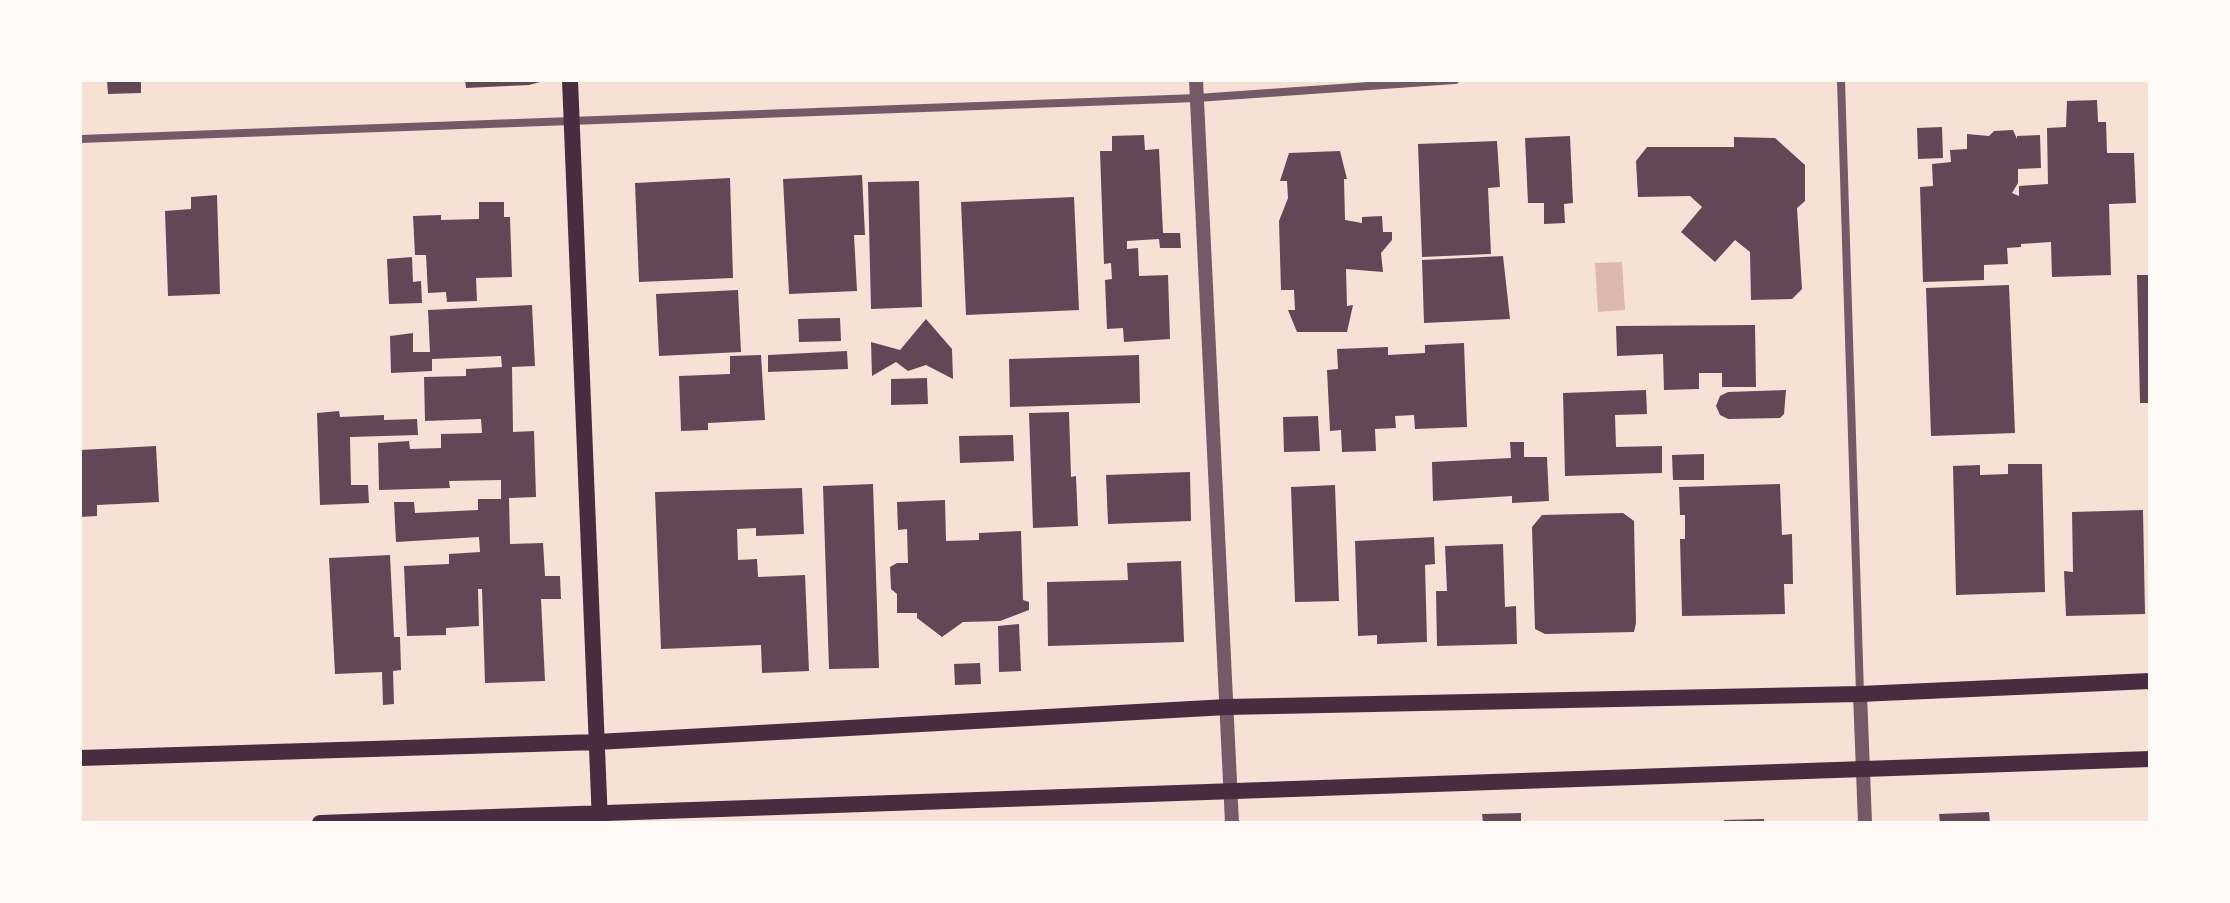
<!DOCTYPE html>
<html>
<head>
<meta charset="utf-8">
<style>
  body { margin:0 }
  #map { position:relative; width:2230px; height:903px; overflow:hidden; background:#f7e1d7; font-family:"Asap Condensed",sans-serif }
  canvas { display:block }
  .frame { position:absolute; inset:0; border:82px solid #fffaf5; pointer-events:none }
</style>
</head>
<body>
<div id="map">
<canvas width="2230" height="903"></canvas>
<div class="frame"></div>
</div>
<script>
const ctx = document.querySelector('canvas').getContext('2d');
ctx.lineJoin = 'round';
function fillPath(path, color) {
  ctx.fillStyle = color;
  ctx.fill(path, 'evenodd');
}
function shape(rows) {
  const path = new Path2D();
  for (const r of rows) {
    path.moveTo(r[0], r[1]);
    for (let i = 2; i < r.length; i += 2) path.lineTo(r[i], r[i + 1]);
  }
  return path;
}
function stroke(path, color, width, dash) {
  ctx.strokeStyle = color;
  ctx.lineWidth = width;
  ctx.lineCap = dash ? 'butt' : 'round';
  ctx.setLineDash(dash || []);
  ctx.stroke(path);
}
fillPath(shape([
  [1622,262,1625,310,1598,312,1595,263]
]), '#dcb8b0');
fillPath(shape([
  [107,80,141,80,141,93,108,94],
  [465,80,544,80,544,81,529,85,466,88],
  [2097,100,2098,122,2106,122,2107,153,2134,153,2136,203,2109,204,2111,275,2052,277,2051,242,2021,244,2021,247,2007,248,2008,264,1984,265,1984,280,1923,282,1920,187,1933,186,1932,164,1951,162,1950,150,1967,149,1967,134,1989,136,1994,131,2013,130,2017,139,2017,136,2040,135,2041,168,2018,169,2018,183,2012,193,2019,196,2019,186,2048,184,2047,128,2066,127,2067,101],
  [1942,127,1943,158,1918,159,1917,128],
  [1144,135,1145,150,1159,149,1163,233,1180,233,1181,248,1160,248,1159,239,1127,241,1127,249,1138,248,1139,276,1168,275,1170,339,1124,342,1123,328,1107,329,1105,280,1112,279,1111,263,1104,264,1100,151,1112,151,1112,136],
  [1570,136,1573,203,1564,204,1565,223,1544,224,1544,203,1528,203,1525,138],
  [1734,137,1775,138,1805,165,1805,201,1797,208,1802,289,1792,299,1751,300,1750,252,1735,240,1715,262,1681,232,1702,207,1690,196,1638,197,1636,161,1647,147,1734,147],
  [1497,141,1500,187,1488,188,1491,254,1422,257,1418,144],
  [1340,151,1347,179,1344,179,1345,220,1362,223,1362,217,1382,216,1383,232,1392,232,1392,240,1381,253,1383,272,1346,269,1347,306,1353,305,1347,332,1297,332,1288,310,1295,310,1294,290,1281,290,1279,221,1288,198,1287,181,1280,181,1289,153],
  [862,175,865,235,854,235,857,291,789,294,783,179],
  [730,178,733,278,639,282,635,183],
  [919,181,922,307,871,309,868,182],
  [217,195,220,294,168,296,165,211,191,209,191,197],
  [1074,197,1079,310,966,315,961,202],
  [479,202,504,202,504,217,510,217,512,277,476,278,477,301,447,302,446,292,428,293,426,255,415,255,413,216,441,215,441,220,479,219],
  [1503,256,1510,319,1424,323,1422,260],
  [412,257,413,282,421,281,422,303,389,304,387,259],
  [2137,275,2150,275,2150,403,2140,403],
  [2009,285,2015,433,1931,436,1926,288],
  [738,290,741,352,659,356,656,294],
  [532,305,535,366,512,367,513,432,534,431,536,497,509,498,510,544,543,543,545,576,560,576,561,599,541,599,545,681,485,683,482,589,478,589,479,626,446,628,446,635,407,636,404,566,449,564,449,554,480,552,479,537,396,542,394,502,414,502,415,513,478,510,478,499,501,499,501,480,449,481,450,488,379,490,378,443,409,441,410,449,441,448,441,434,482,433,481,419,425,421,424,377,466,376,466,369,502,367,501,356,432,359,432,371,391,373,390,336,413,333,413,352,430,352,428,310],
  [840,318,841,341,799,342,798,319],
  [926,319,952,349,953,379,926,365,908,371,896,362,872,376,871,342,900,350],
  [1755,325,1756,387,1722,387,1722,373,1699,373,1699,389,1664,390,1663,354,1617,356,1616,326],
  [1464,343,1467,427,1415,429,1414,415,1395,416,1396,428,1375,429,1376,451,1342,452,1341,430,1330,431,1327,370,1338,369,1337,349,1388,347,1388,355,1425,353,1425,345],
  [847,351,848,369,768,372,768,355],
  [761,355,765,420,708,423,708,430,681,431,679,376,730,374,730,356],
  [1139,355,1140,403,1010,407,1009,359],
  [927,378,928,404,891,405,891,379],
  [1646,390,1647,414,1615,415,1616,447,1662,446,1662,473,1565,476,1563,393],
  [1786,390,1784,414,1780,418,1728,419,1720,415,1716,406,1720,396,1728,392],
  [339,411,340,417,384,415,384,420,417,419,418,435,350,437,351,485,368,485,369,503,320,505,317,413],
  [1069,412,1071,477,1076,476,1078,526,1033,528,1029,413],
  [1318,416,1320,451,1284,452,1283,417],
  [1013,435,1014,461,960,463,959,436],
  [1510,442,1524,442,1524,457,1547,457,1549,501,1512,503,1512,496,1433,501,1432,462,1511,458],
  [156,446,159,502,97,505,97,516,80,517,80,450],
  [1704,454,1704,480,1673,480,1672,455],
  [2008,464,2042,464,2045,592,1956,595,1953,466,1980,465,1980,475,2008,474],
  [1190,472,1191,521,1108,524,1106,475],
  [873,484,879,668,829,669,823,486],
  [1780,484,1782,535,1792,534,1793,584,1784,584,1785,614,1682,616,1680,539,1685,539,1685,515,1680,515,1679,487],
  [1335,485,1339,601,1295,602,1291,487],
  [802,488,804,534,756,536,756,528,737,529,738,560,757,559,758,577,805,575,809,671,762,673,761,645,661,649,655,492],
  [945,500,946,541,979,540,979,533,1021,531,1023,600,1029,602,1029,610,1000,621,963,622,942,637,917,618,917,613,897,613,897,594,891,589,890,567,897,563,908,563,907,529,898,530,897,502],
  [2143,510,2145,614,2066,616,2064,571,2073,572,2072,512],
  [1623,513,1634,521,1636,623,1634,632,1545,634,1535,629,1532,527,1542,515],
  [1434,537,1435,564,1425,565,1427,642,1377,644,1377,635,1358,636,1355,541],
  [1503,544,1505,607,1516,606,1517,644,1437,646,1436,591,1447,591,1445,546],
  [390,555,394,637,400,637,401,670,393,671,394,704,383,705,382,672,335,674,329,558],
  [1181,561,1184,642,1048,646,1047,582,1128,580,1127,563],
  [1019,624,1021,671,999,672,998,626],
  [980,663,981,684,955,685,954,664],
  [1989,812,1990,823,1940,823,1939,814],
  [1521,813,1521,823,1483,823,1482,814],
  [1764,819,1764,823,1724,823,1724,820]
]), '#644757');
stroke(shape([
  [1841,80,1860,694],
  [80,139,1197,98,1455,80]
]), '#755966', 8);
stroke(shape([
  [1196,80,1232,823],
  [1860,694,1865,823]
]), '#755966', 14);
stroke(shape([
  [570,80,600,823],
  [80,758,597,742,1227,707,1860,694,2150,681],
  [320,823,2150,759]
]), '#4a2c40', 16);
</script>
</body>
</html>
